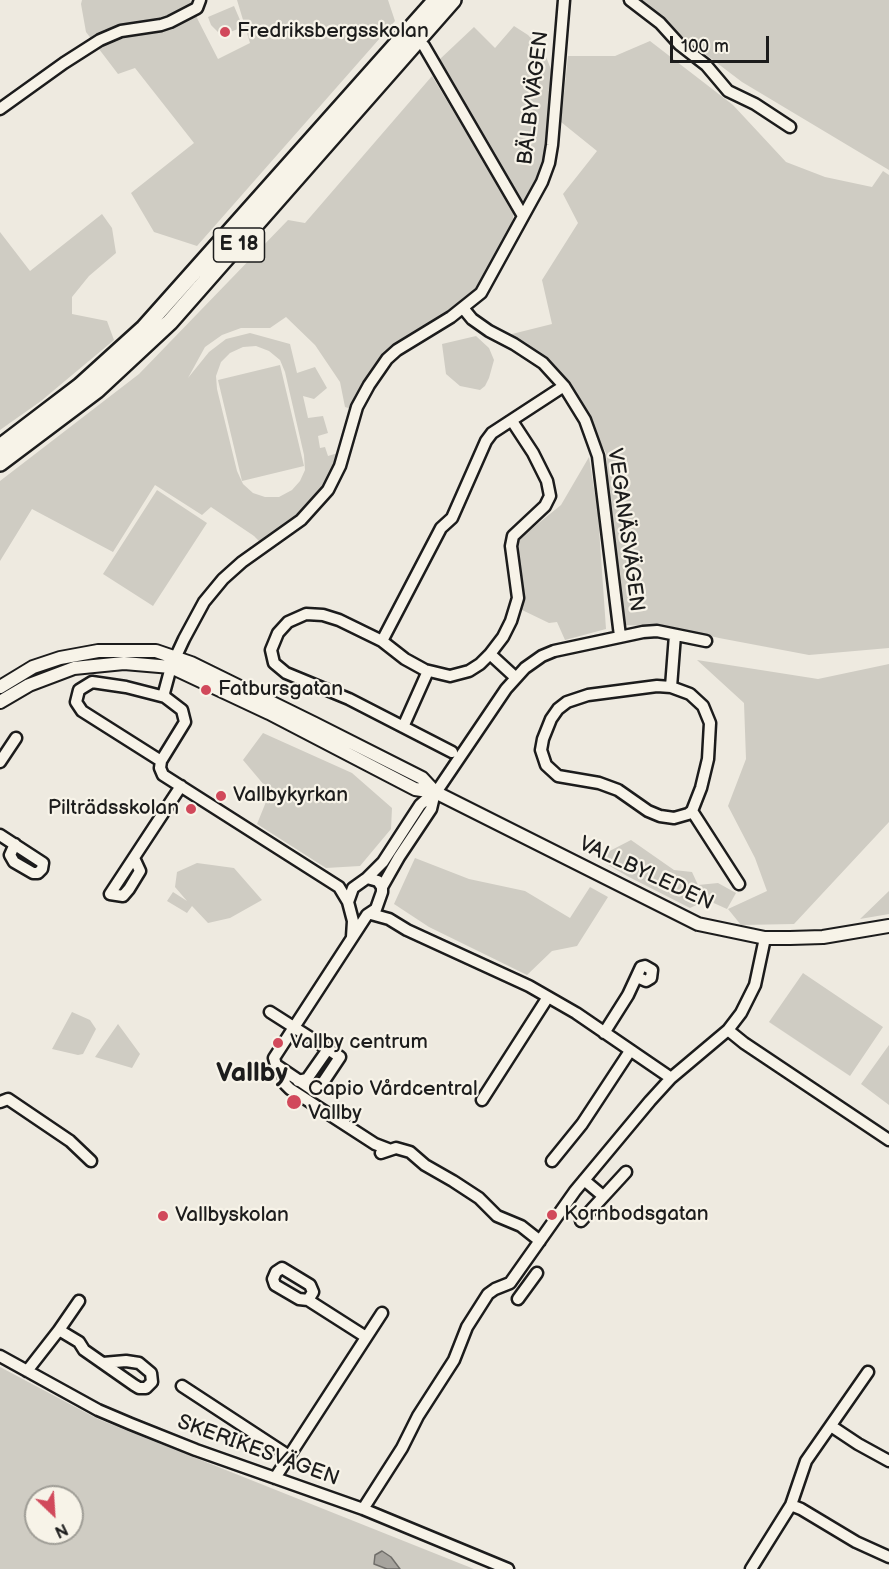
<!DOCTYPE html>
<html>
<head>
<meta charset="utf-8">
<style>
  body { margin:0 }
  #map { position:relative; width:889px; height:1569px; overflow:hidden; background:#eeeae0; font-family:"Balsamiq Sans",sans-serif }
  canvas { display:block }
  .north { position:absolute; left:24px; top:1485px; width:60px; height:60px; box-sizing:border-box; background:#f7f3e8; border:2px solid #9f9d96; border-radius:50%; rotate:155deg; font-size:16px; font-weight:700; line-height:24px; text-align:center; color:#1c1c1c }
  .north::after { content:''; display:block; margin:auto; width:21px; height:27px; background:#d1495b; clip-path:polygon(50% 0,100% 100%,50% 72%,0 100%) }
  .scale { position:absolute; left:670px; top:36px; width:99px; height:27px; box-sizing:border-box; border:3px solid #1c1c1c; border-top:0; padding-left:8px; font-size:18px; line-height:21px; white-space:nowrap; color:#1c1c1c; -webkit-text-stroke:4px #f7f3e8; paint-order:stroke }
</style>
</head>
<body>
<div id="map">
<canvas width="889" height="1569"></canvas>
<div class="north">N</div>
<div class="scale">100 m</div>
</div>
<script>
const ctx = document.querySelector('canvas').getContext('2d');
ctx.lineJoin = 'round';
function fillPath(path, color) {
  ctx.fillStyle = color;
  ctx.fill(path, 'evenodd');
}
function shape(rows) {
  const path = new Path2D();
  for (const r of rows) {
    path.moveTo(r[0], r[1]);
    for (let i = 2; i < r.length; i += 2) path.lineTo(r[i], r[i + 1]);
  }
  return path;
}
function stroke(path, color, width, dash) {
  ctx.strokeStyle = color;
  ctx.lineWidth = width;
  ctx.lineCap = dash ? 'butt' : 'round';
  ctx.setLineDash(dash || []);
  ctx.stroke(path);
}
function drawText(font, color, halo, rows, align = 'center') {
  ctx.font = font + ' "Balsamiq Sans",sans-serif';
  ctx.lineWidth = 4.5;
  ctx.setLineDash([]);
  ctx.textBaseline = 'middle';
  ctx.strokeStyle = halo;
  ctx.fillStyle = color;
  for (const [text, x, y, turn = 0] of rows) {
    ctx.save();
    ctx.translate(x, y);
    ctx.rotate((+turn || 0) * Math.PI / 180);
    ctx.textAlign = isNaN(turn) ? turn : align;
    if (halo) ctx.strokeText(text, 0, 0);
    ctx.fillText(text, 0, 0);
    ctx.restore();
  }
}
fillPath(shape([
  [82,0,190,0,198,20,218,59,250,43,237,0,388,0,395,21,197,246,154,232,131,193,194,143,135,68,118,74,86,32,81,4],
  [634,0,889,0,889,170,742,82],
  [234,6,243,27,225,34,218,32,211,25,208,17],
  [514,26,528,35,545,54,552,72,548,142,530,196,520,202,469,114,440,59,474,27,495,48],
  [650,41,733,105,786,162,825,177,872,187,883,171,889,175,889,648,809,655,719,638,672,627,624,625,611,523,606,453,567,384,504,336,552,324,542,280,578,223,563,194,597,151,561,122,568,56,615,56],
  [432,76,514,212,511,229,477,290,377,367,351,409,345,407,340,382,315,345,286,317,270,328,241,328,222,335,205,347,188,378,209,352,226,339,250,333,290,344,297,373,315,367,327,388,314,399,303,396,308,418,323,416,328,433,318,436,320,448,325,447,328,456,338,453,331,477,316,499,291,523,261,543,254,536,211,507,202,515,155,485,113,552,32,509,0,561,0,481,139,374,288,220,305,223],
  [256,346,269,351,280,360,285,372,304,455,305,470,300,481,292,490,279,497,265,497,253,493,243,484,237,471,217,389,216,376,221,362,230,353,243,347],
  [102,214,112,228,116,253,89,276,72,297,72,314,107,321,114,340,41,401,0,430,0,232,30,271],
  [476,336,489,348,494,360,489,378,485,386,480,390,460,386,446,374,442,344],
  [280,365,304,466,242,481,218,380],
  [589,457,598,514,606,629,565,640,557,622,549,623,520,609,524,594,517,549,519,539,561,505],
  [157,490,207,523,153,606,103,574],
  [697,660,818,679,889,664,889,822,794,924,741,925,728,909,767,891,755,858,728,806,746,759,744,703],
  [263,733,352,773,392,808,391,829,360,866,326,868,257,824,270,792,243,760],
  [631,840,674,870,692,872,698,885,718,883,736,893,727,909,707,900,690,908,627,876,596,858],
  [415,858,469,879,525,891,570,918,590,887,608,897,577,946,552,951,527,975,429,927,394,904],
  [197,863,234,868,262,900,230,918,208,923,192,906,187,913,167,901,173,892,187,901,175,887,177,872],
  [889,891,889,914,860,919],
  [803,973,883,1027,850,1076,769,1022],
  [72,1012,90,1020,96,1029,83,1054,78,1055,52,1049],
  [118,1024,140,1054,132,1068,95,1057],
  [889,1045,889,1105,861,1084],
  [0,1367,98,1419,474,1569,0,1569],
  [36,1497,72,1497,72,1533,36,1533]
]), '#cfccc3');
const water = shape([
  [382,1551,391,1557,400,1569,387,1569,374,1564,375,1555,382,1551]
]);
fillPath(water, '#a6a39d');
stroke(water, '#6f6d69', 1.5);
const minor = shape([
  [630,0,660,23,679,44,706,65,728,91,755,104,790,127],
  [424,46,523,216],
  [0,109,64,63,100,40,121,31,161,25,170,22,197,8,200,0],
  [463,308,472,319,489,331,514,344,543,363,564,386,585,420,598,456,620,636],
  [512,421,533,453,547,481,550,496,545,506,513,536,511,546,518,598,511,621,503,637,490,654,480,664,469,671,450,676,425,670,405,659,382,641,441,528,452,518,486,441,492,433,564,386],
  [382,641,339,620,323,615,306,614,288,622,278,633,271,650,274,663,286,673,349,699,452,752],
  [490,654,515,677],
  [657,686,671,687,690,694,703,706,710,723,708,759,701,788,692,811,688,814,674,818,660,816,648,811,618,790,599,783,558,776,546,765,541,750,543,739,551,719,558,709,567,702,588,695,657,686],
  [671,687,675,635],
  [403,727,428,671],
  [161,761,82,711,76,702,79,690,92,682,126,687,165,697],
  [0,762,16,738],
  [692,811,739,884],
  [0,835,43,863,42,869,38,873,33,873,14,862,10,855,15,844],
  [134,858,140,871,129,889,123,896,110,894,181,786],
  [382,887,399,857,431,809,435,792],
  [348,902,339,887,163,775,160,768,161,761,185,722,182,710,165,697,164,693,171,667,184,639,204,602,223,579,242,562,301,520,328,490,340,466,357,407,369,385,387,359,397,350,451,317,481,293,542,182,549,163,552,145,564,0],
  [371,914,389,919,407,930,529,986,576,1013,671,1078],
  [367,915,376,909,382,892,382,887,378,881,367,878],
  [352,937,353,921,348,902,353,888,367,878,383,862,420,805,439,788,506,689,525,668,542,656,554,651,643,632,657,631,706,641],
  [270,1012,328,1049,307,1079,298,1081],
  [728,1030,744,1043,889,1140],
  [604,1033,628,995,641,967,645,966,652,970,651,978,646,981,637,977],
  [328,1049,340,1057,320,1087,313,1090,276,1065,274,1058,367,915],
  [283,1070,285,1084,290,1089,375,1144,388,1149],
  [482,1100,548,997],
  [0,1102,8,1099,70,1141,91,1161],
  [381,1153,396,1148,410,1152,425,1165,453,1181,479,1198,497,1216,521,1226,540,1241],
  [552,1161,582,1124,630,1051],
  [584,1180,603,1196],
  [581,1221,626,1172],
  [518,1299,537,1273],
  [308,1300,313,1292,310,1285,282,1268,276,1272,273,1279,275,1285,299,1299,308,1300,366,1337],
  [59,1330,79,1301],
  [0,1356,98,1410,131,1424,196,1450,363,1509,508,1569],
  [27,1371,59,1330,79,1342,84,1350,134,1385,139,1388,146,1388,152,1382,151,1373,139,1363,126,1361,103,1363],
  [182,1386,289,1456],
  [831,1426,858,1444,889,1461],
  [275,1478,382,1313],
  [791,1505,801,1509,856,1542,889,1557],
  [363,1509,402,1448,418,1416,454,1360,467,1327,488,1294,495,1289,510,1283,575,1191,650,1101,671,1078,728,1030,741,1013,755,985,765,938],
  [751,1569,791,1505,806,1461,868,1372]
]);
const major = shape([
  [0,687,33,667,60,658,98,651,156,651,191,663,315,724,422,778,435,792],
  [0,702,29,685,74,668,124,663,171,667,269,713,415,789,435,792,698,924,765,938,790,938,823,937,889,926]
]);
const highway = shape([
  [0,447,80,386,144,328,436,0],
  [0,463,97,390,170,322,453,0]
]);
stroke(minor, '#1c1c1c', 15);
stroke(major, '#1c1c1c', 16);
stroke(highway, '#1c1c1c', 20);
stroke(minor, '#f7f3e8', 10);
stroke(major, '#f7f3e8', 12);
stroke(highway, '#f7f3e8', 15);
for (const [x, y, r, color] of [
  [225,32,6,"#d1495b"],
  [206,690,6,"#d1495b"],
  [221,796,6,"#d1495b"],
  [191,809,6,"#d1495b"],
  [278,1043,6,"#d1495b"],
  [294,1102,8,"#d1495b"],
  [552,1215,6,"#d1495b"],
  [163,1216,6,"#d1495b"]
]) {
  const dot = new Path2D();
  dot.arc(x, y, r, 0, 2 * Math.PI);
  ctx.fillStyle = color;
  ctx.fill(dot);
  stroke(dot, '#f7f3e8', 2);
}
for (const [x, y, w] of [
  [239,245,51]
]) {
  const box = new Path2D();
  box.roundRect(x - w / 2, y - 17, w, 34, 4.5);
  ctx.fillStyle = '#f7f3e8';
  ctx.fill(box);
  stroke(box, '#1c1c1c', 1.5);
}
drawText('bold 20px', '#1c1c1c', null, [
  ["E 18",239,245]
]);
drawText('21px', '#1c1c1c', '#f7f3e8', [
  ["Fredriksbergsskolan",237,32],
  ["Fatbursgatan",218,690],
  ["Vallbykyrkan",233,796],
  ["Pilträdsskolan",179,809,"right"],
  ["Vallby centrum",290,1043],
  ["Capio Vårdcentral",308,1090],
  ["Vallby",308,1114],
  ["Kornbodsgatan",564,1215],
  ["Vallbyskolan",175,1216]
], 'left');
drawText('21px', '#1c1c1c', '#f7f3e8', [
  ["BÄLBYVÄGEN",534,98,-83],
  ["VEGANÄSVÄGEN",625,530,82],
  ["VALLBYLEDEN",646,874,25],
  ["SKERIKESVÄGEN",258,1451,20]
]);
drawText('bold 27px', '#1c1c1c', '#f7f3e8', [
  ["Vallby",252,1074]
]);
</script>
</body>
</html>
